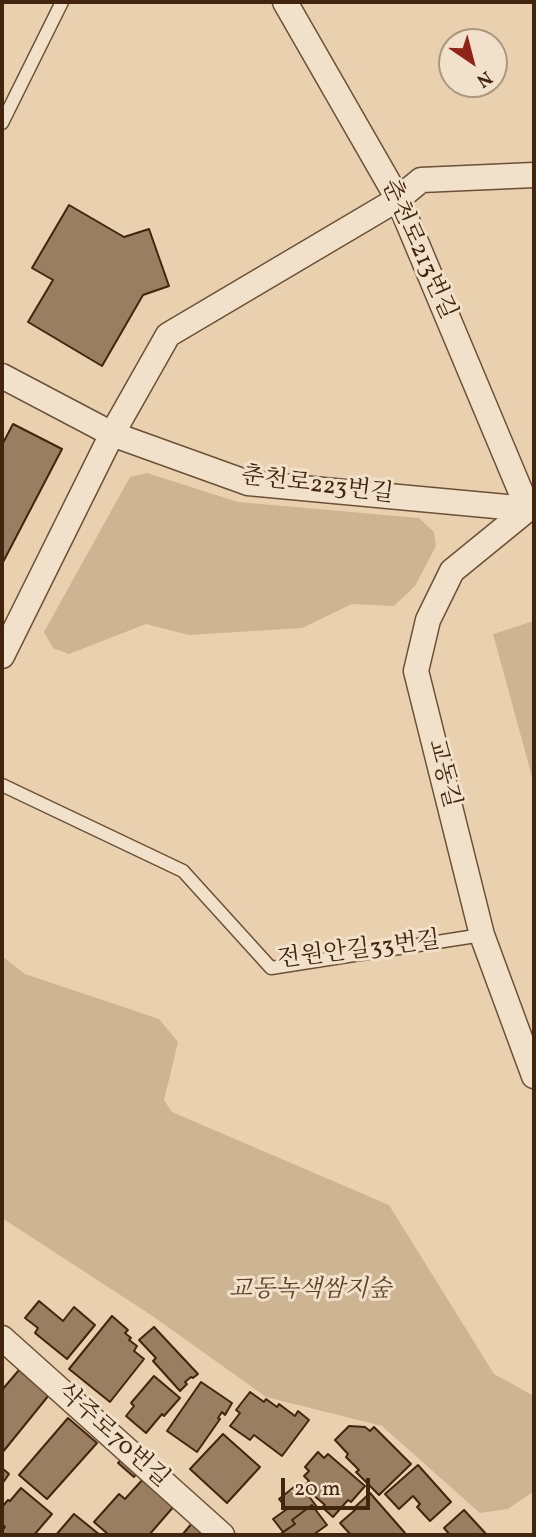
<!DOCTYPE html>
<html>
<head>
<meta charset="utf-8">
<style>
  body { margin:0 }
  #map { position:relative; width:536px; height:1537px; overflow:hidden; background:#e9d1af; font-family:Vollkorn,serif }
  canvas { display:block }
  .frame { position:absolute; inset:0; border:4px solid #43250d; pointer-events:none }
  .north { position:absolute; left:438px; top:28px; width:70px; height:70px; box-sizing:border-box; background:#f1e1cb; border:2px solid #ab967f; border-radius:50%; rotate:145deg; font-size:19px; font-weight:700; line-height:28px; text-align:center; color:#43250d }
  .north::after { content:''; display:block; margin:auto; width:24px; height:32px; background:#8f2418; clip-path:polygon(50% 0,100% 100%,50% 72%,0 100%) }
  .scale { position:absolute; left:281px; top:1478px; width:89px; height:32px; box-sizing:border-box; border:4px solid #43250d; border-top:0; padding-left:9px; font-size:21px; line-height:24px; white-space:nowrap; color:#43250d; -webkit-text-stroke:5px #f1e1cb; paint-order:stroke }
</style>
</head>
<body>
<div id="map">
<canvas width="536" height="1537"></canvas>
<div class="frame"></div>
<div class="north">N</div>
<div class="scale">20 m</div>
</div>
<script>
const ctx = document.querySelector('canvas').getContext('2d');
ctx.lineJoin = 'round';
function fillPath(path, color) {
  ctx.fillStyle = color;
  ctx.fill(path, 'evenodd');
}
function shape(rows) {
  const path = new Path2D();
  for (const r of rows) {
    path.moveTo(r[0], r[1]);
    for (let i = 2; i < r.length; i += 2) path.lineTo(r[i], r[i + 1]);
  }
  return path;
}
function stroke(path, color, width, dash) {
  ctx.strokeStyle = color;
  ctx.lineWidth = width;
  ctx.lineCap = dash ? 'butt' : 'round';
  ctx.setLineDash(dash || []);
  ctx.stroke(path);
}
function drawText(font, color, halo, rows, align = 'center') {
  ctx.font = font + ' Vollkorn,"Noto Serif KR",serif';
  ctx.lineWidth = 6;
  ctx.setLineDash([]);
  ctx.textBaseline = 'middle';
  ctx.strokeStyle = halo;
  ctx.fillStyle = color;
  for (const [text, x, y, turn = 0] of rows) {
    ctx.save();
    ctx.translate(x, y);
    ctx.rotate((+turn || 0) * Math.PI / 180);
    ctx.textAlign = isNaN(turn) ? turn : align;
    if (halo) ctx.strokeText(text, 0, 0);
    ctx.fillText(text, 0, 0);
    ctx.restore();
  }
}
fillPath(shape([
  [147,473,238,502,419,518,434,532,436,546,415,586,394,606,352,604,302,628,189,635,146,624,69,654,53,648,44,632,130,477],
  [534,621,534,784,493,634],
  [2,956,25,974,159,1019,178,1042,164,1100,172,1112,389,1205,494,1374,534,1396,534,1491,508,1509,480,1513,382,1426,266,1397,151,1315,2,1218]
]), '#cdb493');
const building = shape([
  [69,205,124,237,149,229,169,286,143,295,102,366,28,322,53,280,32,268,69,205],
  [13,424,62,449,2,564,2,445,13,424],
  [39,1301,63,1321,74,1307,95,1325,67,1359,35,1333,38,1328,25,1318,39,1301],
  [112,1316,128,1330,125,1333,131,1338,129,1340,137,1346,134,1351,144,1359,110,1402,69,1369,112,1316],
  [154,1327,198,1374,193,1378,191,1377,185,1382,187,1384,180,1391,153,1361,156,1358,139,1340,154,1327],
  [19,1370,49,1395,2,1453,2,1390,19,1370],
  [154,1376,180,1398,164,1416,162,1414,146,1433,126,1416,134,1406,131,1403,154,1376],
  [201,1382,232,1403,225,1415,222,1412,218,1418,220,1419,197,1452,167,1431,201,1382],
  [250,1392,264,1402,266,1399,277,1407,279,1404,295,1416,298,1411,309,1420,282,1456,254,1435,250,1440,230,1426,240,1413,236,1410,250,1392],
  [68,1418,97,1443,47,1499,19,1475,68,1418],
  [349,1426,365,1427,370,1431,374,1427,411,1464,379,1495,356,1472,359,1470,346,1457,348,1454,335,1440,349,1426],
  [223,1434,260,1467,227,1503,190,1469,223,1434],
  [318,1452,324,1458,328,1454,365,1486,351,1502,348,1500,333,1517,322,1507,325,1505,304,1487,309,1481,304,1476,309,1471,305,1467,318,1452],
  [122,1459,138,1472,134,1477,118,1463,122,1459],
  [418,1465,451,1502,430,1521,417,1507,420,1504,413,1496,399,1509,385,1494,418,1465],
  [2,1468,9,1474,2,1484,2,1468],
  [144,1478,175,1505,149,1535,109,1535,94,1522,119,1494,125,1499,144,1478],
  [299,1483,317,1507,315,1509,312,1505,292,1520,295,1524,283,1532,273,1519,287,1509,279,1499,299,1483],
  [21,1488,52,1514,34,1535,2,1535,2,1531,5,1527,2,1524,2,1507,8,1500,10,1501,21,1488],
  [370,1493,405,1533,403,1535,351,1535,340,1523,355,1510,354,1508,370,1493],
  [312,1505,327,1525,313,1535,279,1535,295,1524,292,1520,312,1505],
  [464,1510,487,1535,450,1535,444,1528,464,1510],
  [74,1514,100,1535,56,1535,74,1514],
  [193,1522,207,1535,182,1535,193,1522]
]);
fillPath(building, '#997e61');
stroke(building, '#43250d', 2);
const lane = shape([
  [2,123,62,2],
  [2,785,183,871,271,968,482,935]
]);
const street = shape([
  [2,376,112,434,248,483,528,509,398,199,285,2],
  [534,508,528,509,452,571,428,620,416,671,482,935,534,1076],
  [2,656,112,434,168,335,398,199,421,180,534,175],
  [2,1338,222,1535]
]);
stroke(lane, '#6c5036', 15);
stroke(street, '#6c5036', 27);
stroke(lane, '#f1e1cb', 12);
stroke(street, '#f1e1cb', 24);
drawText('24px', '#43250d', '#f1e1cb', [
  ["춘천로213번길",417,250,66],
  ["춘천로223번길",317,487,7],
  ["교동길",442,774,76],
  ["전원안길33번길",359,952,-7],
  ["삭주로70번길",112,1437,42]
]);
drawText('italic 24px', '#5f4228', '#f1e1cb', [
  ["교동녹색쌈지숲",310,1292]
]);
</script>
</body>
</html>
